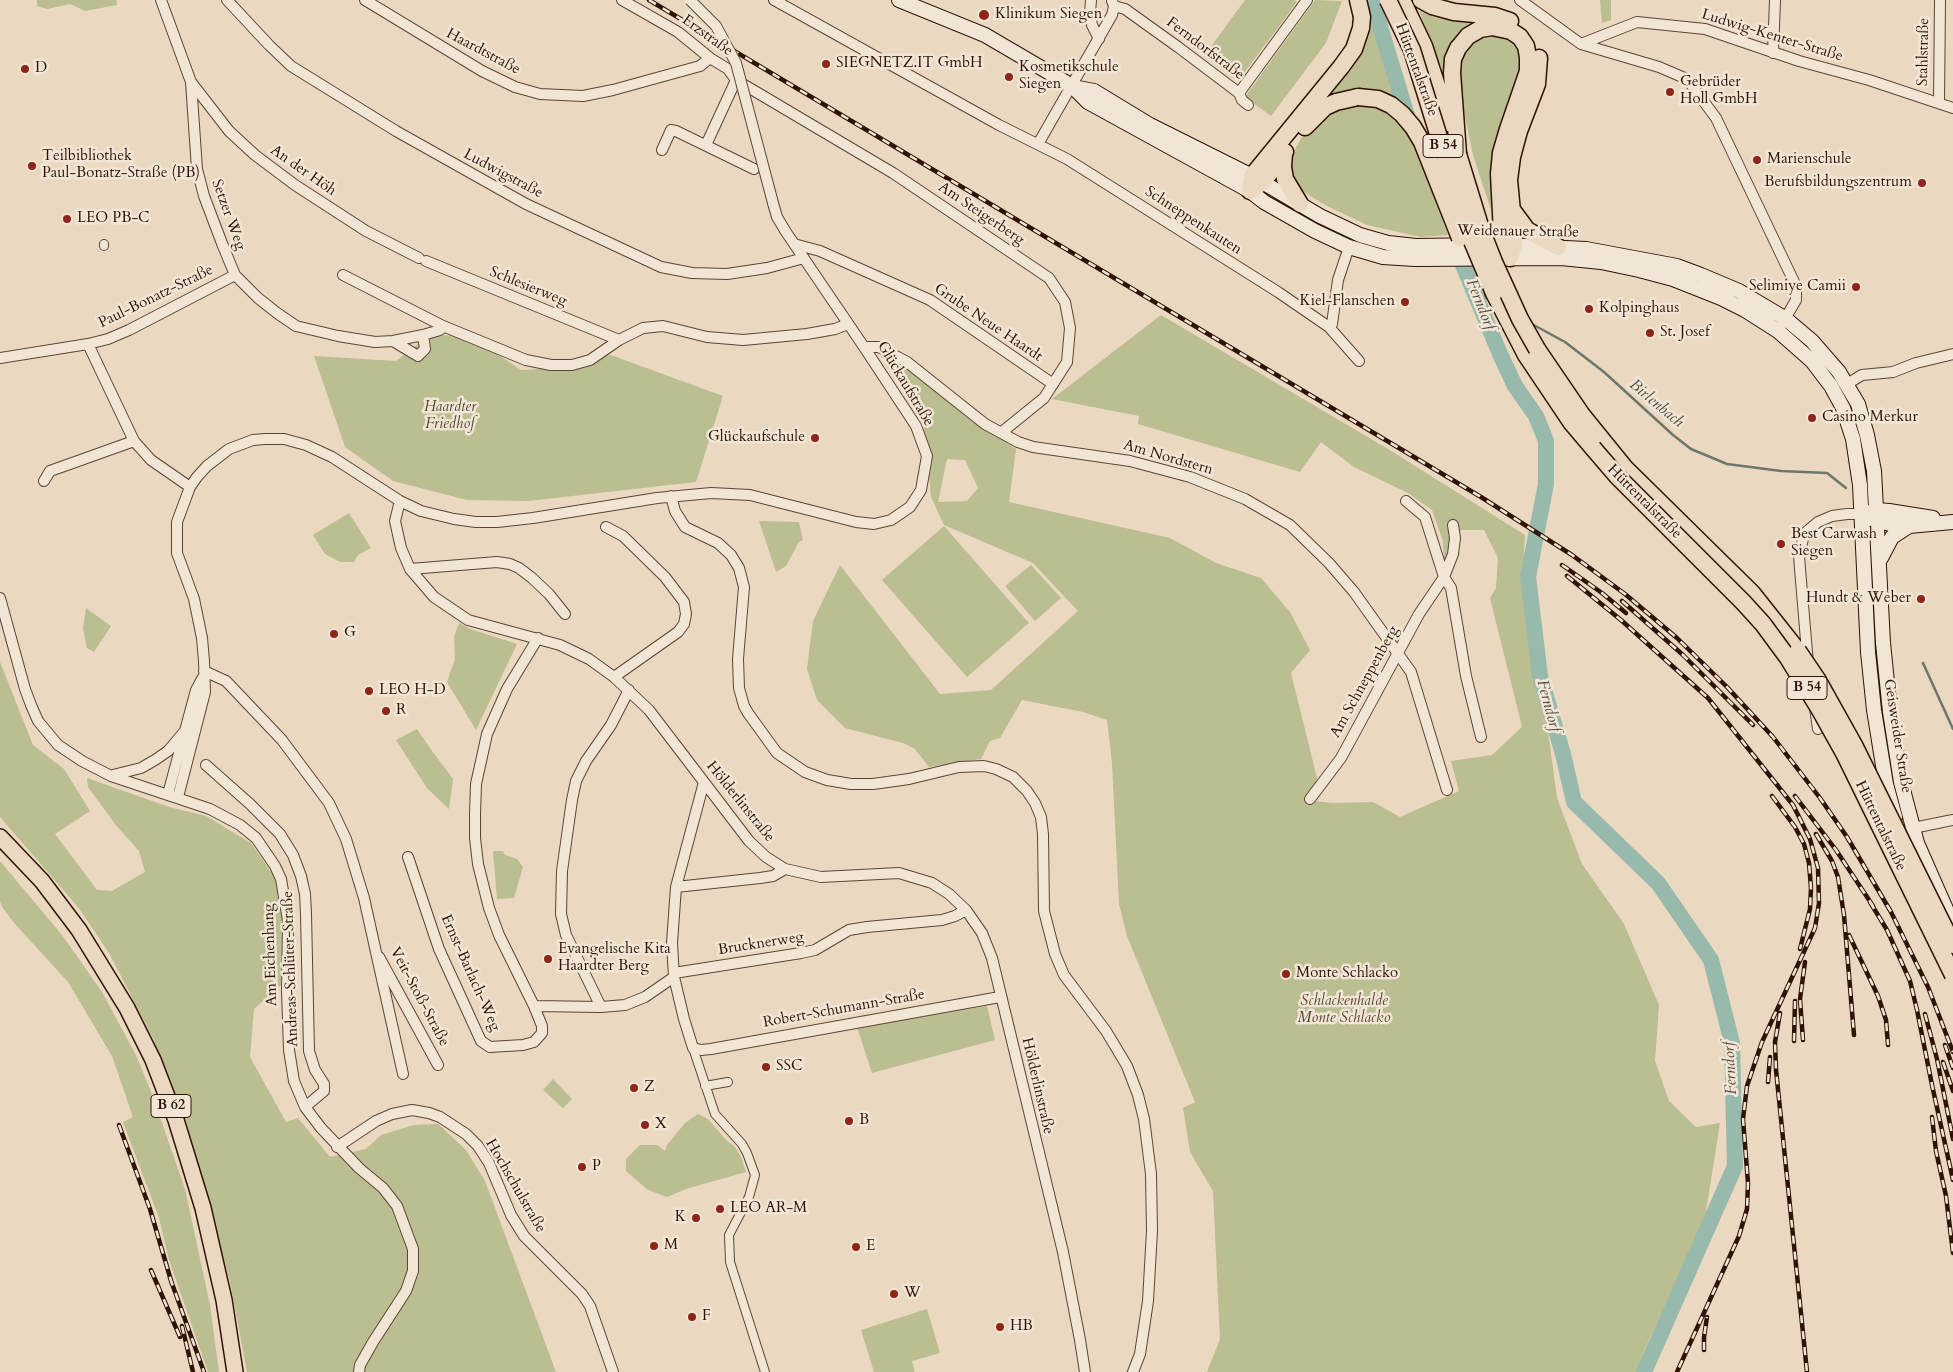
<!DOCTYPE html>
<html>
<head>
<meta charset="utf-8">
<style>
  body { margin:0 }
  canvas { display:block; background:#ead8c0 }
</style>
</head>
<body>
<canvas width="1953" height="1372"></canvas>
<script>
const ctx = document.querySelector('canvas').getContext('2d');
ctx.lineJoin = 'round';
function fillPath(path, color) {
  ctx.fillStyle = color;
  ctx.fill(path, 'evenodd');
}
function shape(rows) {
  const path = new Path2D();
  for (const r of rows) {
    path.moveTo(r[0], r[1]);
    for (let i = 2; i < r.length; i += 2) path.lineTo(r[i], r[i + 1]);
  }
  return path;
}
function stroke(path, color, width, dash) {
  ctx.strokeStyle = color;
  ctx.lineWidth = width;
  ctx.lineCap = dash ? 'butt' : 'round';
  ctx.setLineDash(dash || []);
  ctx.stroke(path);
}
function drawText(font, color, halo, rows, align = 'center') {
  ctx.font = font + ' Cardo,serif';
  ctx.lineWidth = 5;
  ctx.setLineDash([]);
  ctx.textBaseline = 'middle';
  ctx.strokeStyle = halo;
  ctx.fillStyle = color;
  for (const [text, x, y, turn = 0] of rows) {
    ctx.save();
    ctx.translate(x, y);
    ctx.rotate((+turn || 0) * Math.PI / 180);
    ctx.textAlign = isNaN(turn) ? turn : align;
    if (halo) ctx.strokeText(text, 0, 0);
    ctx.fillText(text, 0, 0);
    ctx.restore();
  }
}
fillPath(shape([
  [37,0,116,0,117,5,85,11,70,4,47,9,37,6],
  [1245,0,1294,0,1297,2,1238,81,1204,56],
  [1315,0,1342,1,1326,43,1271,116,1245,97],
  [1600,0,1611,0,1611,20,1602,23],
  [1373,11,1398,101,1328,99,1326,97,1353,64,1364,48,1370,28],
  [1419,11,1436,18,1475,23,1444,74],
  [1496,34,1511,40,1518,49,1523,62,1495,149,1491,210,1473,155,1462,103,1460,76,1461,58,1470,44,1481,36],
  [1363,104,1383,109,1398,120,1416,149,1448,235,1421,237,1367,225,1327,206,1307,194,1295,184,1288,161,1302,137,1316,121,1331,110],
  [1161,315,1388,449,1525,535,1524,551,1557,798,1582,864,1624,924,1659,1005,1655,1061,1669,1101,1696,1127,1720,1123,1705,1218,1644,1351,1637,1372,1207,1372,1220,1339,1213,1191,1190,1152,1183,1108,1195,1102,1127,936,1119,904,1112,763,1107,720,1083,712,1022,700,1000,738,990,741,981,759,929,767,915,749,903,743,845,728,817,700,807,669,813,621,840,565,940,694,991,690,1078,611,1033,563,944,525,931,497,923,419,881,356,898,361,950,403,1016,449,1009,502,1170,538,1216,563,1261,578,1290,612,1310,650,1291,673,1318,782,1315,801,1332,803,1373,802,1400,817,1459,791,1451,761,1492,755,1522,727,1490,598,1496,588,1498,558,1484,530,1461,530,1444,563,1443,541,1432,510,1408,493,1354,467,1321,442,1300,472,1138,424,1139,416,1052,399],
  [947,459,965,460,978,488,967,501,938,502],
  [457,335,485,346,521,370,574,367,608,354,723,396,696,482,528,501,467,500,393,481,345,447,314,356,396,361,428,336],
  [349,513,371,548,358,555,354,562,340,562,325,554,313,535],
  [759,521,799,522,803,540,799,542,786,566,776,572],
  [944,526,1029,623,967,677,882,580],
  [1031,565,1061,598,1035,621,1005,586],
  [86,608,111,626,94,652,87,648,83,629],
  [459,623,470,629,517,644,476,730,447,682,455,659,454,637],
  [0,662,33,745,64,769,90,811,55,834,97,890,112,891,145,872,139,851,115,824,88,787,87,778,169,807,206,816,251,843,275,878,282,919,281,985,254,1009,250,1057,286,1122,298,1118,330,1157,366,1149,381,1135,414,1125,438,1124,466,1150,485,1181,556,1372,247,1372,230,1282,186,1121,153,1038,109,953,78,907,0,817],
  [417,729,432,751,453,779,449,809,427,788,396,740],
  [493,851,503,851,505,855,517,859,523,867,514,898,497,899],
  [0,861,62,935,102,992,136,1055,152,1094,185,1189,210,1305,219,1372,208,1372,169,1260,159,1218,123,1122,133,1117,112,1056,68,982,15,924,2,907,0,901],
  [987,1006,995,1040,872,1073,857,1027],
  [553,1079,572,1099,563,1108,543,1090],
  [698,1114,708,1119,726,1140,735,1147,741,1157,746,1172,686,1189,667,1197,648,1190,626,1171,626,1159,640,1145,657,1145,665,1151,667,1145,685,1123],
  [927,1309,940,1353,912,1361,915,1372,874,1372,861,1330]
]), '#babe90');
stroke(shape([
  [1471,286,1488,299],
  [1530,323,1565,342,1604,372,1673,435,1691,449,1727,464,1781,471,1827,473,1846,488],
  [1923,663,1953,729]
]), '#6e776b', 2.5);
stroke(shape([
  [1372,0,1410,125],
  [1455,246,1500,354,1515,386,1536,416,1546,441,1546,484,1528,577,1540,676,1563,754,1574,802,1658,883,1711,960,1732,1043,1735,1166,1644,1372]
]), '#98baad', 16);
const pedestrian = shape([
  [104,246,104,244],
  [693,1048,715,1114,742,1144,747,1153,755,1175,749,1197,729,1235,730,1262,765,1372],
  [705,1086,728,1082]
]);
const minor = shape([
  [161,0,191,82,197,169,204,196,223,246,235,275,258,298,277,313,296,326,338,336,375,342,393,341,423,335,440,330,443,326,526,360,551,365,572,365,590,360,619,340,643,328,663,326,707,337,743,340,807,334,835,329,848,324],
  [227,0,269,45,291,66,396,131,526,204,661,267,692,273,727,274,767,268,804,258],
  [365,0,482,71,515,87,540,94,583,96,613,90,700,66,710,58],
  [622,0,678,32,710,58,728,69,736,80,893,173,1049,278,1065,302,1070,328,1067,362,1044,398,1002,432],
  [774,0,999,125,1067,159,1278,292,1329,327,1359,361],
  [1091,0,1090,13,1092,25,1099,39],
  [1520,0,1581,44,1659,67,1687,79,1716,118,1796,286,1796,300,1782,324],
  [1114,6,1125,9,1178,47,1239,93,1242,100,1248,105],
  [1581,44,1637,22,1705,29,1799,61,1869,80,1953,108],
  [1773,53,1775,0],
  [191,82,229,131,255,155,295,185,366,231,419,258],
  [1239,93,1307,0],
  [1939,103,1940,0],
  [1038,144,1112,15,1114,6,1112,1],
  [706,145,736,80],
  [662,150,671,130,676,131,754,169],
  [794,244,820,251,930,300,1053,384],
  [426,261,619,340],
  [343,275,443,326],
  [1329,327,1332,324,1338,280,1349,247],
  [393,341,418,356,425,349,423,335],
  [88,344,134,441,151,460,190,487],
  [864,347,879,347,907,362,985,424,1018,442,1033,447,1130,461,1190,477,1245,499,1290,525,1329,563,1354,592,1411,672,1447,790],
  [0,358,88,344,108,339,129,330,235,275],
  [1847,384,1862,375,1893,372,1916,363,1953,354],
  [44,481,50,471,134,441],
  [671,496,675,511,685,527,718,543,731,555,739,568,744,587,738,659,739,688,744,706,748,713,777,753,805,772,827,780,851,784,873,784,909,779,959,767,984,766,996,769,1013,777,1027,791,1035,803,1041,817,1043,834,1044,911,1055,954,1064,975,1106,1031,1127,1066,1138,1095,1144,1119,1151,1174,1152,1231,1148,1301,1140,1354,1133,1372],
  [400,501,395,521,401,548,410,569,434,597,468,620,560,645,589,659,614,677,649,710,749,841,766,857,785,869,821,877,899,873,932,883,949,894,966,910,982,933,992,958,1063,1252,1080,1340,1085,1372],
  [1406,501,1425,517,1444,577,1451,588,1466,676,1481,737],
  [606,527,623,536,665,577,684,602,686,614,684,624,678,632,614,677],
  [410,569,497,562,510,564,519,568,532,578,549,594,565,614],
  [0,598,25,689,31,705,38,721,58,745,82,761,111,776,210,809,240,825,256,838,275,866,281,879,288,921,287,990,289,1050,294,1081,305,1107,321,1128,359,1168,383,1188,397,1206,413,1249,413,1271,406,1291,373,1342,360,1365,359,1372],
  [1808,664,1800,569,1799,555,1803,539,1806,532,1818,522,1832,516,1847,514,1862,514],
  [204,671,226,681,282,740,329,803,346,839,364,898,403,1074],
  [1815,708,1818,729],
  [206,765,250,804,280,834,293,855,301,876,305,894,306,914,309,1051,315,1070,324,1084,324,1091,305,1107],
  [113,775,141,768,155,760,168,751,184,732],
  [704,782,676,887,672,943,674,977,684,1019,693,1048,701,1050,711,1049,1000,997],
  [168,794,196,690,203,677],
  [178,797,205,692,204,661,202,638,194,599,177,553,177,522,190,487,197,477,207,466,229,449,253,440,265,439,284,439,306,445,332,457,400,501,421,511,454,519,476,522,497,522,533,518,657,498,711,493,750,495,856,522,874,524,891,520,910,507,921,490,927,456,916,426,864,347,786,232,777,217,773,203],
  [1310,799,1341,758,1419,614,1444,577,1453,554,1455,538,1453,525],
  [1913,828,1953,820],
  [408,857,439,949,481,1041,490,1047,523,1045,534,1042,542,1033,542,1026,534,1006,499,935,489,908,478,864,475,838,475,814,476,784,487,734,507,689,538,638],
  [676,887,760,878,773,876,785,869],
  [379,957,438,1065],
  [674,973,801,953,815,950,849,930,867,927,942,920,955,916,966,910],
  [534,1006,601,1007,625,1005,645,997,674,977],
  [601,1007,566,935,561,914,562,871,572,800,576,781,586,761,611,725,629,690],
  [337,1147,376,1121,392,1114,412,1110,429,1113,440,1117,466,1134,478,1146,489,1163,511,1215,524,1236,582,1294,590,1306,613,1372]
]);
const secondary = shape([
  [899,0,985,35,1072,86,1088,102,1250,191,1264,202,1315,231,1349,247,1383,257,1415,259,1561,258,1601,262,1639,270,1673,279,1721,298,1745,310,1778,331,1812,361,1831,386,1843,408,1853,439,1860,485,1868,652,1874,710,1886,784,1895,817],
  [1073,87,1094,91,1150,125,1252,176,1320,216,1360,235,1388,243,1416,246,1483,245],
  [1504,245,1586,249,1677,266,1701,275,1739,291,1786,319,1812,341,1839,372,1858,404,1867,435,1874,471,1883,643,1890,712,1901,782,1917,843,1953,925],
  [1870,512,1877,510,1889,511,1933,518],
  [1869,518,1890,524,1909,526,1953,522],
  [1881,558,1892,537,1909,526]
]);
const primary = shape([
  [0,837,42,881,79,930,127,1008,153,1060,176,1120,203,1208,224,1300,235,1372]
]);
const trunk = shape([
  [1402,0,1424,46,1449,123],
  [1421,0,1432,6,1454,12,1495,16,1510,21],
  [1305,127,1325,107,1336,102,1358,97],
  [1284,153,1283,167,1285,179,1300,204],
  [1458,154,1452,73,1453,59,1458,48,1468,36,1480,29,1492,27,1511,31,1520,37,1526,46,1528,57,1528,71,1508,129,1501,153,1499,174,1502,233,1503,245,1510,258],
  [1250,191,1252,176,1341,67,1354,49,1361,28,1362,17,1358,0],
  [1250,191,1263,182,1285,152],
  [1513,211,1527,230,1558,247],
  [1510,258,1514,245,1514,233,1509,180,1512,157,1519,131,1537,84,1539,58],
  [1494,293,1526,355,1571,422,1593,448],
  [1537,349,1582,415,1625,468,1752,593,1798,651]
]);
stroke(pedestrian, '#5e4435', 10);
stroke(minor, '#5e4435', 12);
stroke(secondary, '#301307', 16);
stroke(primary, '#301307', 18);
stroke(trunk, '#301307', 19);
stroke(pedestrian, '#f1e6d6', 8);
stroke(minor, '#f1e6d6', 10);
stroke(secondary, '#f1e6d6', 14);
stroke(primary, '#ead8c0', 15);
stroke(trunk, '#ead8c0', 16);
const rail = shape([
  [649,0,1481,497,1572,555,1625,594,1677,638,1727,687,1773,737,1820,798,1847,837,1891,912,1928,987,1953,1052],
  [1562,565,1602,593,1626,613],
  [1567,576,1621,620,1708,698,1793,805,1810,839,1818,868,1819,903,1815,928,1762,1042,1747,1086,1743,1119,1748,1183,1747,1209,1739,1236,1677,1372],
  [1622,601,1683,655,1753,725],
  [1772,796,1795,827,1804,844,1809,863,1811,888,1810,909,1800,949],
  [1795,796,1836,850,1873,906],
  [1816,834,1832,861,1838,877,1844,915,1854,1035],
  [1870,902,1887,930,1910,981,1917,1010,1932,1085,1953,1180],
  [1849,935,1878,996,1886,1020,1888,1045],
  [1780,1013,1775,1042,1776,1070,1807,1372],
  [1925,1014,1937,1059,1953,1139],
  [1803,1040,1800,999,1805,962],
  [1794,1041,1795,1001],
  [1945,1045,1953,1068],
  [1943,1062,1953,1091],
  [1768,1082,1770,1057],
  [1932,1117,1936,1151,1946,1196,1953,1253],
  [119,1125,150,1209,172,1284],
  [151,1270,180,1337],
  [170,1278,204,1372],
  [182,1326,193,1372],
  [1704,1350,1704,1337,1707,1317]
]);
stroke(rail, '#301307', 4.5);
stroke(rail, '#f1e6d6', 2.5, [8]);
const minorBridge = shape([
  [690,0,716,26,736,63,773,203]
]);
const trunkBridge = shape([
  [1388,0,1412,50,1469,234,1494,293],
  [1358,97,1378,99,1391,105,1402,114,1413,127,1422,142,1460,238],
  [1458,154,1481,229,1494,262,1520,319,1537,349],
  [1593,448,1617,476,1743,602,1763,624,1788,658,1820,710,1844,753,1953,975],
  [1798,651,1817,679,1855,747,1953,945]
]);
stroke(minorBridge, '#5e4435', 12, []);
stroke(trunkBridge, '#301307', 19, []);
stroke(minorBridge, '#f1e6d6', 10);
stroke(trunkBridge, '#ead8c0', 16);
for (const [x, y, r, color] of [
  [984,15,6,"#8f2418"],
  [826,64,5,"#8f2418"],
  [25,69,5,"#8f2418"],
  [1009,77,5,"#8f2418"],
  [1670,92,5,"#8f2418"],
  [1757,160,5,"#8f2418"],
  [32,166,5,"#8f2418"],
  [1922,183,5,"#8f2418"],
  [67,219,5,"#8f2418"],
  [1856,287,5,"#8f2418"],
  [1405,302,5,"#8f2418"],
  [1589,309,5,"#8f2418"],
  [1650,333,5,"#8f2418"],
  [1812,418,5,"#8f2418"],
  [815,438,5,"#8f2418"],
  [1781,544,5,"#8f2418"],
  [1921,599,5,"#8f2418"],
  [334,634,5,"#8f2418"],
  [369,691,5,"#8f2418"],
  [386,711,5,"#8f2418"],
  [548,959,5,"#8f2418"],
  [1286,974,5,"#8f2418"],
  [766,1067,5,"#8f2418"],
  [634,1088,5,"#8f2418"],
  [849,1121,5,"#8f2418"],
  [645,1125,5,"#8f2418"],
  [582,1167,5,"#8f2418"],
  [720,1209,5,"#8f2418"],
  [696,1218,5,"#8f2418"],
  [654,1246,5,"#8f2418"],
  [856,1247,5,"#8f2418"],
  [894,1294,5,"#8f2418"],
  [692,1317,5,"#8f2418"],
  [1000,1327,5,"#8f2418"]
]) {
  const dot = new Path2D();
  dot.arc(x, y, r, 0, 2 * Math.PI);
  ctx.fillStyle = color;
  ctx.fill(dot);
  stroke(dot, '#f1e6d6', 2);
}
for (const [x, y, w] of [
  [1443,146,40],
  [1807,688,40],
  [171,1106,40]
]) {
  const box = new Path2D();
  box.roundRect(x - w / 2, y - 11.5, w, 23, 4);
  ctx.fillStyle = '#f1e6d6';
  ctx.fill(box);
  stroke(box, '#301307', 1);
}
drawText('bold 14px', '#301307', null, [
  ["B 54",1443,146],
  ["B 54",1807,688],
  ["B 62",171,1106]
]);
drawText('15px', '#301307', '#f1e6d6', [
  ["Klinikum Siegen",995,15],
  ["SIEGNETZ.IT GmbH",836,64],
  ["Kosmetikschule",1019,68],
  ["Siegen",1019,85],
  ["D",35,69],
  ["Gebrüder",1680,83],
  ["Holl GmbH",1680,100],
  ["Teilbibliothek",42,157],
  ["Paul-Bonatz-Straße (PB)",42,174],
  ["Marienschule",1767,160],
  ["Berufsbildungszentrum",1912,183,"right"],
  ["LEO PB-C",77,219],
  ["Selimiye Camii",1846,287,"right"],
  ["Kiel-Flanschen",1395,302,"right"],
  ["Kolpinghaus",1599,309],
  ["St. Josef",1660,333],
  ["Casino Merkur",1822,418],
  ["Glückaufschule",805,438,"right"],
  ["Best Carwash",1791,535],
  ["Siegen",1791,552],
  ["Hundt & Weber",1911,599,"right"],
  ["G",344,634],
  ["LEO H-D",379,691],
  ["R",396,711],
  ["Evangelische Kita",558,950],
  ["Haardter Berg",558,967],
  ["Monte Schlacko",1296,974],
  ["SSC",776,1067],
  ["Z",644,1088],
  ["B",859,1121],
  ["X",655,1125],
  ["P",592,1167],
  ["LEO AR-M",730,1209],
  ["K",686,1218,"right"],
  ["M",664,1246],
  ["E",866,1247],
  ["W",904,1294],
  ["F",702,1317],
  ["HB",1010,1327]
], 'left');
drawText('15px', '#301307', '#f1e6d6', [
  ["Erzstraße",707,36,36],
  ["Ludwig-Kenter-Straße",1772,36,17],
  ["Ferndorfstraße",1205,49,37],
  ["Haardtstraße",483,52,28],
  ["Stahlstraße",1924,52,-89],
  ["Hüttentalstraße",1416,70,70],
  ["An der Höh",303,171,35],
  ["Ludwigstraße",503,174,28],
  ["Am Steigerberg",981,214,34],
  ["Setzer Weg",228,215,70],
  ["Schneppenkauten",1193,221,33],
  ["Weidenauer Straße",1518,232,1],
  ["Schlesierweg",528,287,22],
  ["Paul-Bonatz-Straße",156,297,-26],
  ["Grube Neue Haardt",988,323,34],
  ["Glückaufstraße",905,384,59],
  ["Am Nordstern",1168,458,16],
  ["Hüttentalstraße",1644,502,45],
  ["Am Schneppenberg",1365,682,-61],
  ["Geisweider Straße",1897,736,81],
  ["Hölderlinstraße",740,802,51],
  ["Hüttentalstraße",1880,826,64],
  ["Brucknerweg",761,944,-9],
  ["Am Eichenhang",271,955,-92],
  ["Andreas-Schlüter-Straße",291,969,-92],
  ["Ernst-Barlach-Weg",470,973,66],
  ["Veit-Stoß-Straße",419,997,62],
  ["Robert-Schumann-Straße",844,1009,-10],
  ["Hölderlinstraße",1037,1086,77],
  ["Hochschulstraße",515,1186,60]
]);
drawText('italic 15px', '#594630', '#f1e6d6', [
  ["Haardter",450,408],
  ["Friedhof",450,425],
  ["Schlackenhalde",1344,1002],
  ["Monte Schlacko",1344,1019]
]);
drawText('italic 16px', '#544d41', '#f1e6d6', [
  ["Ferndorf",1480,305,68],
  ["Birlenbach",1656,404,40],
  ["Ferndorf",1548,706,75],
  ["Ferndorf",1731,1068,-93]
]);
</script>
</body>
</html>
